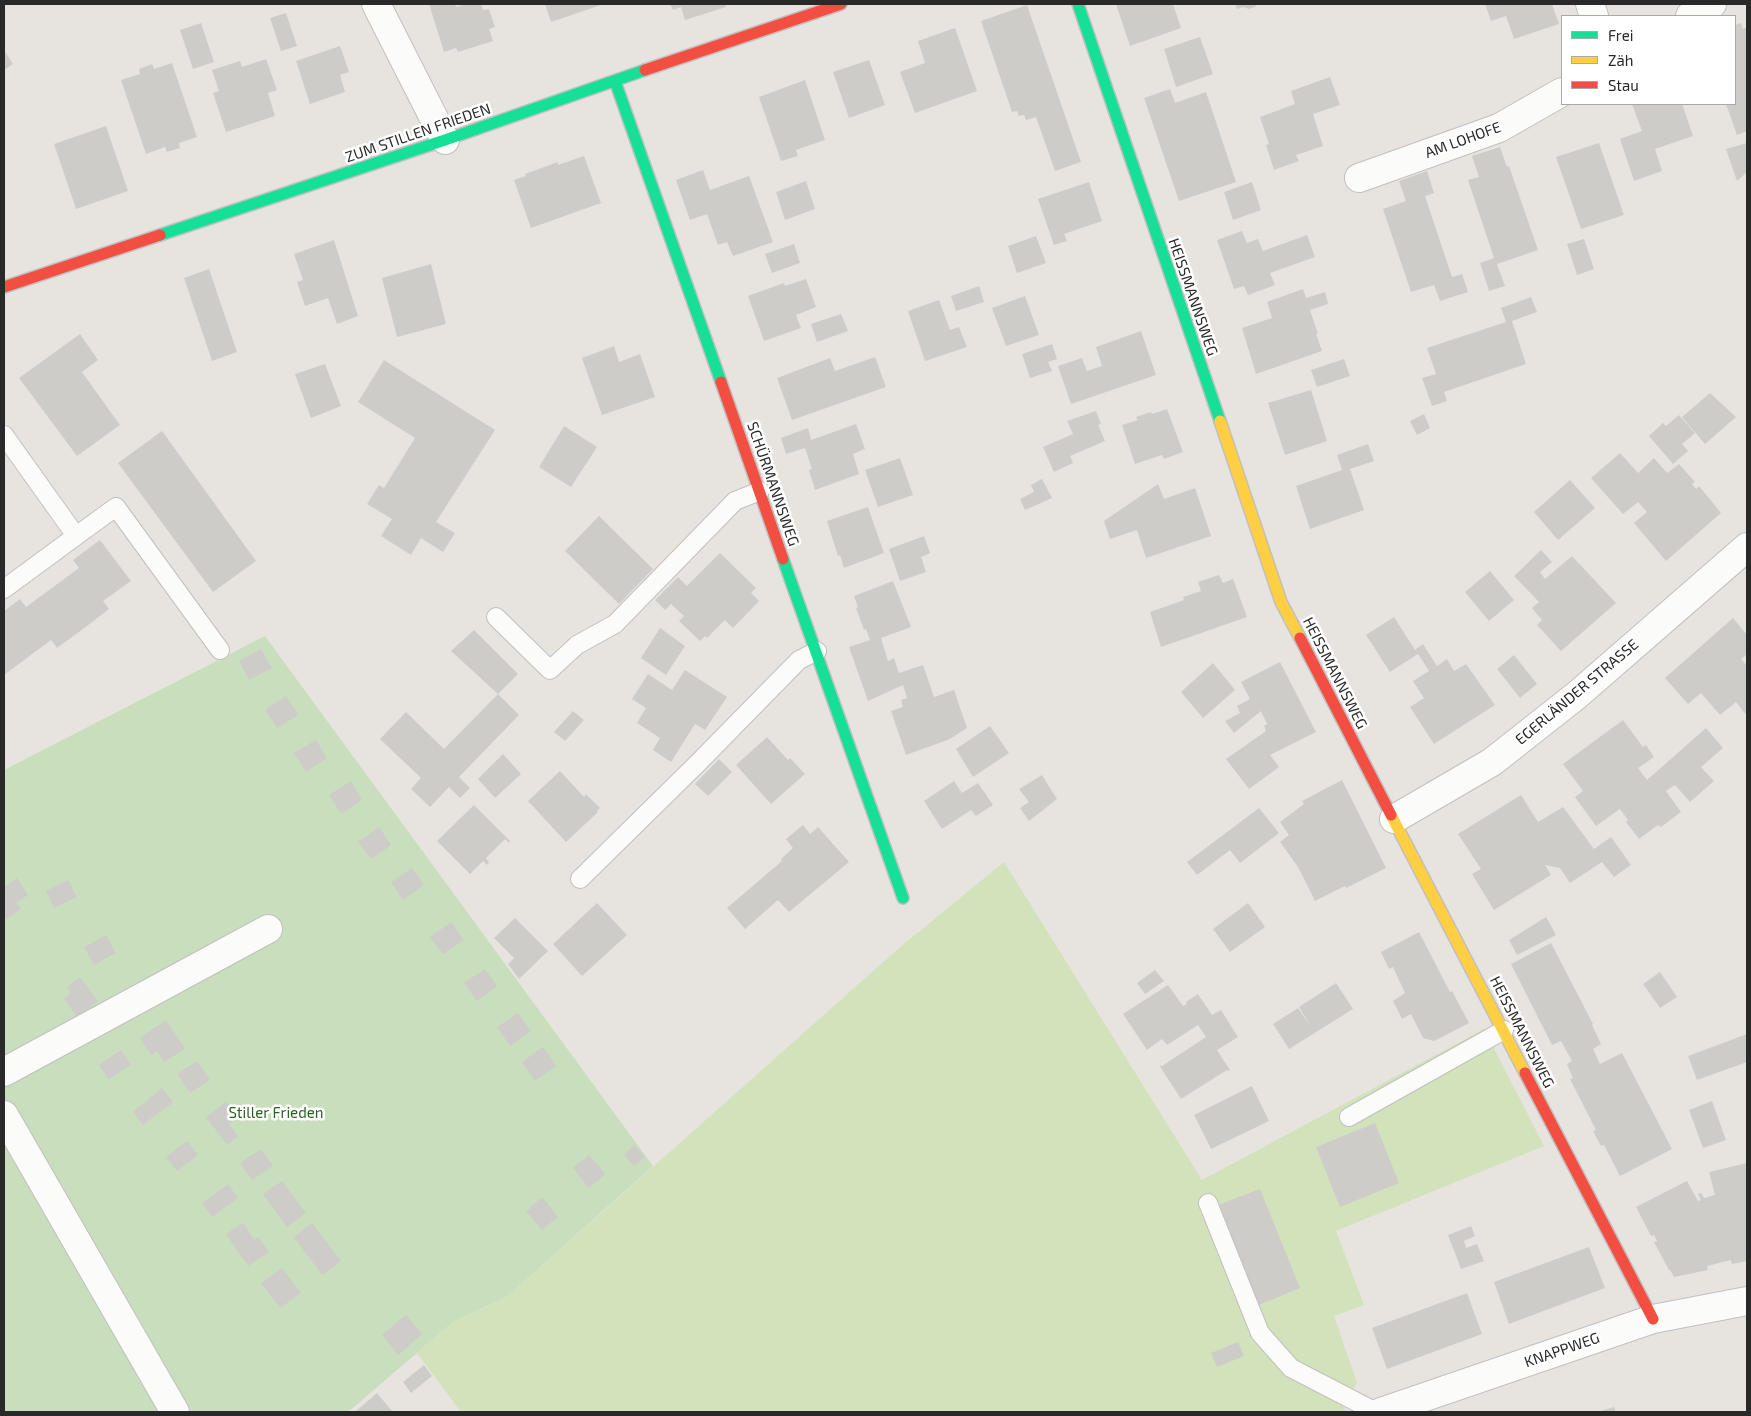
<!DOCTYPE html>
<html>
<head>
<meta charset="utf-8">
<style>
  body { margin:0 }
  #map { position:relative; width:1751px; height:1416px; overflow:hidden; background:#e7e4e0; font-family:"Exo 2",sans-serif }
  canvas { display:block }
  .frame { position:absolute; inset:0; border:5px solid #292929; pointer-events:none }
  .legend { position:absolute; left:1561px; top:15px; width:175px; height:90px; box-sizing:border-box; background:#fff; border:1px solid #a9a9a9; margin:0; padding:6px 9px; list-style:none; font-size:15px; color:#292929 }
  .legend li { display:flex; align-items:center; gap:10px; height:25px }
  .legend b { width:25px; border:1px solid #a9a9a9 }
</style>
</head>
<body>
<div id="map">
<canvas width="1751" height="1416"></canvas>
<div class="frame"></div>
<ul class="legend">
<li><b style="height:6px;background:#16e098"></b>Frei</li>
<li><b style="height:6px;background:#ffcf43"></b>Zäh</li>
<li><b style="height:6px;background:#f24e42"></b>Stau</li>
</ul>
</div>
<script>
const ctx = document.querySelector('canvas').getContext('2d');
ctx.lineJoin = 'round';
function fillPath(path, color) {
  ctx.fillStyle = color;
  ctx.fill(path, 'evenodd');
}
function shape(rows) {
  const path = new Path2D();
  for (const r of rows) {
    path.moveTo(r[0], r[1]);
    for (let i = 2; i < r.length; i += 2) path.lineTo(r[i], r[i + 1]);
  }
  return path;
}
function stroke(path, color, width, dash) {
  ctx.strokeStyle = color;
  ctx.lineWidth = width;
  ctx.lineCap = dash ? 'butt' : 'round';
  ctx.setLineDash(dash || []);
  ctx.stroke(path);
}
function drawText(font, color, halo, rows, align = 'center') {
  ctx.font = font + ' "Exo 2",sans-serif';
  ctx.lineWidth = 5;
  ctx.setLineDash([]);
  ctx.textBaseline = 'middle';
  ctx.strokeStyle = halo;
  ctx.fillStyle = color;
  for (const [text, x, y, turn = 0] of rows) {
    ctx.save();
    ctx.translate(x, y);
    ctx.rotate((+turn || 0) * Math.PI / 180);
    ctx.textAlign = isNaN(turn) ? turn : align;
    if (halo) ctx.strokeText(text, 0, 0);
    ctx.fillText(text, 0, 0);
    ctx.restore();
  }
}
fillPath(shape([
  [265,636,653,1166,508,1296,453,1322,348,1412,4,1412,4,770]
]), '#c9debc');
fillPath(shape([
  [1004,862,1202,1180,1484,1029,1544,1146,1336,1231,1364,1305,1334,1316,1357,1383,1342,1403,1346,1412,461,1412,417,1353,453,1322,508,1296,899,948]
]), '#d2e2bb');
fillPath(shape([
  [429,4,455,4,456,7,466,4,481,4,483,10,489,9,495,27,489,29,493,41,458,52,456,48,444,52],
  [545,4,600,4,601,5,551,22],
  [670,4,725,4,726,7,685,20,681,7,673,10],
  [1116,4,1173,4,1181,28,1130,46],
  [1235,4,1257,4,1255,7,1249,9,1243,7,1237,9],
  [1485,4,1552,4,1559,24,1514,39,1506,16,1491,21],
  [1027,5,1081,162,1055,171,1036,117,1026,120,1024,115,1019,116,1017,111,1012,112,981,21],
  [286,13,297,46,281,51,270,18],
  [201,23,214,62,193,69,180,30],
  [1741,23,1743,29,1747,27,1747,131,1737,135,1726,104,1735,104,1735,25],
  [955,28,977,91,915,113,900,72,925,63,918,41],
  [1200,37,1213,74,1176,87,1164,49],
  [340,46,349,72,340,75,345,92,310,104,296,61],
  [4,50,13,64,4,70],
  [266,59,277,90,268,93,275,116,226,132,213,93,219,91,212,70,240,61,242,67],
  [869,60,885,105,849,118,833,72],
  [172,63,197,137,179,143,180,148,167,152,165,147,146,154,121,80,140,74,139,69,152,64,154,69],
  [1330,77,1340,105,1313,114,1323,146,1296,155,1299,161,1274,170,1266,145,1269,144,1260,117,1295,104,1291,91],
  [805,80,825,140,796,150,798,156,781,161,759,97],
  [1170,89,1175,103,1206,92,1236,182,1179,201,1144,98],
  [1632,104,1682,104,1693,136,1655,149,1662,171,1634,181,1620,139,1642,131],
  [106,126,128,191,76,209,54,144],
  [1599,143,1624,215,1581,229,1556,157],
  [1747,143,1747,172,1737,181,1726,149],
  [1500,147,1507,167,1509,166,1538,250,1497,264,1505,286,1489,291,1480,263,1494,258,1468,180,1479,177,1472,156],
  [584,156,601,203,531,228,514,180,526,176,525,174,558,162,558,165],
  [703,170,710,190,749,176,773,242,733,256,727,242,718,245,707,214,690,220,676,180],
  [1427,171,1434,193,1425,196,1452,277,1462,274,1468,292,1440,301,1434,285,1411,292,1383,209,1406,201,1399,181],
  [806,181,815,209,785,220,776,192],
  [1089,182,1102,221,1064,234,1067,241,1054,245,1038,199],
  [1252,182,1261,210,1233,220,1224,192],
  [1242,231,1247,243,1258,239,1263,251,1307,235,1315,257,1270,273,1275,285,1248,295,1244,286,1234,289,1217,240],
  [1036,236,1046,263,1017,273,1008,246],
  [1584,239,1594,269,1577,275,1567,244],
  [334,240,358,316,337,324,328,298,305,306,297,282,303,280,294,254],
  [794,244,800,263,772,273,765,254],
  [431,264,446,324,397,337,382,278],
  [209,269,237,352,212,361,184,278],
  [806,279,816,307,796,315,801,328,764,341,748,296,784,283,785,286],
  [979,286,984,302,956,311,951,296],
  [1303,289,1306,298,1325,292,1328,304,1310,310,1318,334,1316,334,1322,351,1256,374,1242,328,1272,318,1267,302],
  [1025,296,1039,335,1006,346,992,308],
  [1531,297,1537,312,1512,321,1526,364,1444,392,1447,401,1432,406,1422,378,1436,374,1427,348,1506,322,1501,308],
  [939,300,950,330,959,327,967,347,925,361,908,311],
  [841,314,848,331,817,342,811,324],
  [1141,331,1156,375,1071,404,1058,366,1082,358,1087,371,1102,366,1096,347],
  [80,334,98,360,82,372,120,425,77,456,19,378],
  [1052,344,1057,359,1048,362,1052,371,1030,378,1022,354],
  [614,346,619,362,640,354,655,397,602,415,582,358],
  [875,357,886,387,792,420,777,378,830,358,835,371],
  [1344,359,1350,376,1317,387,1311,370],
  [384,360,495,430,436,522,455,533,443,552,421,538,411,555,381,536,392,519,367,504,379,485,384,488,415,438,358,402],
  [325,364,341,406,311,418,295,374],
  [1311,390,1327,441,1285,455,1268,403],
  [1710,393,1736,417,1705,444,1682,417],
  [1167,409,1183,452,1164,459,1162,455,1135,464,1122,425,1138,420,1136,417,1151,412,1152,414],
  [1096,411,1101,424,1098,425,1105,441,1070,456,1073,463,1054,472,1043,447,1073,434,1067,421],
  [1424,414,1430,428,1417,435,1410,421],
  [1679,415,1695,433,1682,444,1688,451,1673,464,1649,436,1663,423,1666,426],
  [856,424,865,449,853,454,859,474,815,490,809,470,812,469,805,448,786,454,781,438,808,428,811,440],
  [564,426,597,447,571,487,539,467],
  [162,431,256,561,213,592,118,463],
  [1368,444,1374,461,1350,469,1364,510,1310,529,1296,486,1342,470,1337,455],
  [1620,453,1638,473,1654,458,1667,473,1679,464,1695,482,1692,484,1696,489,1699,486,1721,513,1666,561,1634,523,1647,512,1638,502,1623,514,1591,478],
  [900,458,913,495,878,507,865,470],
  [1042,479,1052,498,1025,510,1020,499,1034,492,1031,485],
  [1570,480,1595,508,1558,540,1534,512],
  [1158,484,1164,499,1195,488,1211,536,1146,558,1137,530,1110,539,1104,521],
  [868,507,884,553,844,568,840,555,838,556,827,521],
  [599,516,653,569,619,604,565,551],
  [924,536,930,553,921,557,926,572,900,581,889,549],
  [100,540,131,581,103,601,109,609,83,629,57,648,51,640,4,675,4,611,20,599,26,607,79,568,73,560],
  [1541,550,1552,562,1540,572,1545,579,1572,556,1616,603,1561,651,1537,625,1542,620,1532,608,1539,602,1514,576],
  [720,553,756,588,751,593,759,601,733,628,725,620,707,638,705,636,700,641,679,621,684,616,671,604,665,610,655,600,678,577,687,586],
  [1490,571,1514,600,1489,621,1465,592],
  [1219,575,1223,583,1233,579,1247,617,1161,647,1150,612,1184,600,1183,597,1201,591,1198,582],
  [893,581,911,627,881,638,888,661,894,658,899,673,923,665,934,697,954,690,967,728,950,739,906,755,891,711,903,707,901,700,907,698,903,685,868,701,849,647,870,640,866,629,864,630,856,608,858,607,854,596],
  [1394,617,1415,650,1423,644,1437,666,1447,659,1454,671,1466,664,1495,705,1434,744,1410,707,1424,698,1413,681,1429,671,1418,654,1390,672,1366,635],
  [1733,618,1747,635,1747,654,1741,659,1747,666,1747,716,1736,702,1720,715,1701,693,1688,704,1665,678],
  [660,628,685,646,666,675,641,658],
  [474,630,518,674,498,694,519,715,459,777,470,788,460,798,449,787,430,807,411,789,421,778,380,739,406,712,444,749,498,694,451,651],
  [261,649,272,668,249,680,239,661],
  [1514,655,1537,684,1520,698,1497,669],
  [1280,662,1316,732,1270,755,1279,767,1249,789,1226,759,1266,731,1264,726,1267,724,1261,711,1234,733,1225,721,1240,713,1237,706,1250,699,1241,682],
  [1213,663,1235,690,1203,718,1181,692],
  [685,670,727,697,705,730,695,724,671,762,653,750,660,738,637,723,646,708,632,699,648,674,672,690],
  [286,696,298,715,277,728,265,710],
  [573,711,584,720,565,741,554,732],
  [1623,720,1643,747,1646,745,1654,757,1638,768,1647,780,1706,728,1723,748,1701,767,1714,781,1690,802,1675,785,1666,791,1681,812,1661,827,1658,825,1639,839,1626,822,1628,820,1620,809,1596,826,1575,797,1583,791,1563,764],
  [990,726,1009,753,973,777,956,749],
  [767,737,788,760,790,758,805,774,771,804,736,765],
  [316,740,327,758,306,772,294,753],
  [503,754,521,774,495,798,478,779],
  [719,759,732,772,708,796,695,784],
  [560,771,584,797,586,794,600,808,597,811,598,812,566,842,528,801],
  [1042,775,1057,799,1029,821,1020,808,1029,802,1019,789],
  [1342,780,1386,868,1346,888,1345,886,1315,901,1298,867,1280,842,1289,835,1280,822,1304,804,1302,801],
  [351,781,362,800,341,814,329,795],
  [954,781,962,793,978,783,993,805,976,816,971,810,942,829,924,801],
  [1521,795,1538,822,1563,807,1594,849,1611,837,1631,865,1614,877,1602,862,1570,883,1560,868,1545,865,1551,875,1494,910,1472,874,1481,869,1458,834],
  [474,805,510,841,509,843,505,839,486,858,489,862,487,865,483,861,470,874,437,841],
  [1259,808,1279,833,1240,863,1230,850,1197,875,1187,862],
  [803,825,810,834,818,827,849,862,789,912,778,900,745,929,727,908,782,861,781,859,793,848,786,839],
  [379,827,391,845,371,859,358,842],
  [412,868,424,885,403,900,391,882],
  [17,878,28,895,16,903,21,909,7,919,4,914,4,887],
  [68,880,77,897,54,908,46,891],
  [597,903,627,935,582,976,553,944],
  [1248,903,1265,927,1230,952,1213,929],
  [1546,917,1556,935,1517,955,1509,940],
  [515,918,548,951,519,979,508,964,514,958,494,938],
  [451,922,464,940,443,954,430,937],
  [1419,932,1450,992,1452,991,1469,1023,1434,1041,1423,1038,1411,1014,1402,1019,1393,1001,1405,993,1393,967,1389,969,1381,952],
  [106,935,116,953,94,965,84,947],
  [1551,943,1593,1024,1592,1025,1601,1044,1593,1049,1600,1064,1622,1053,1672,1149,1620,1176,1604,1145,1601,1146,1593,1131,1596,1130,1570,1079,1573,1078,1567,1064,1572,1061,1561,1041,1552,1045,1511,964],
  [485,969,497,986,477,1001,464,983],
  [1155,970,1164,981,1145,994,1137,983],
  [1660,972,1677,997,1660,1008,1643,984],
  [80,977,98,1001,77,1017,64,999,71,993,67,987],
  [1336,983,1353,1009,1289,1049,1273,1024,1298,1008,1311,1027,1299,1007],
  [1168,985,1183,1006,1187,1004,1186,1002,1198,994,1212,1015,1221,1010,1238,1037,1217,1050,1230,1070,1229,1071,1227,1070,1181,1099,1159,1065,1162,1066,1206,1037,1198,1025,1167,1045,1162,1039,1147,1050,1123,1014],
  [518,1013,531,1031,510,1046,497,1027],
  [166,1020,185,1049,164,1062,157,1051,151,1055,140,1038],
  [1747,1034,1747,1062,1697,1080,1688,1056],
  [543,1047,556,1066,535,1081,522,1062],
  [121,1050,131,1065,109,1079,99,1065],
  [197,1061,210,1080,190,1093,177,1074],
  [1252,1086,1269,1121,1211,1149,1194,1115],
  [162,1088,173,1102,143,1125,133,1112],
  [1712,1101,1726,1140,1703,1148,1689,1110],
  [226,1102,238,1118,229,1124,238,1136,227,1145,206,1117],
  [1375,1123,1399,1183,1340,1207,1316,1147],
  [187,1141,198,1155,177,1171,166,1157],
  [634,1145,645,1157,634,1166,624,1155],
  [261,1149,273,1166,252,1180,240,1163],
  [589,1155,605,1174,589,1188,573,1168],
  [1747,1163,1747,1261,1732,1264,1731,1260,1707,1266,1708,1270,1674,1277,1670,1270,1669,1270,1654,1242,1657,1241,1654,1235,1651,1236,1636,1207,1687,1181,1698,1201,1701,1200,1698,1194,1701,1193,1704,1198,1715,1195,1709,1172],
  [282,1181,306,1213,287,1227,263,1194],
  [228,1184,238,1198,212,1217,202,1203],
  [1260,1189,1300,1288,1256,1306,1216,1206],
  [542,1197,558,1217,542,1230,526,1211],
  [243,1223,254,1240,258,1237,269,1252,248,1266,226,1234],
  [312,1223,341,1261,322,1275,294,1237],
  [1471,1226,1475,1236,1464,1241,1466,1248,1477,1244,1484,1261,1461,1269,1448,1235],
  [1589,1247,1605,1288,1509,1324,1494,1282],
  [282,1268,301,1293,280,1308,261,1283],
  [1467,1293,1482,1334,1387,1369,1372,1328],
  [406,1315,422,1334,398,1355,382,1335],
  [1238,1342,1244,1356,1217,1367,1211,1353],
  [424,1365,432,1376,411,1393,403,1382],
  [377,1393,393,1412,355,1412],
  [1614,1407,1616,1412,1598,1412]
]), '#ceccc9');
const lane = shape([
  [4,435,76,536,4,589],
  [76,536,116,507,220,650],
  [496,617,550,670,577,645,615,624,735,501,760,491],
  [580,879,698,763,799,660,817,651],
  [1349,1117,1504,1030],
  [1208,1203,1260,1333,1291,1368,1376,1412]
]);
const street = shape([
  [376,4,445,140],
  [1590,4,1594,16],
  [1690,16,1712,4],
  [1359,178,1499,128,1562,92],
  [1394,819,1492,762,1577,695,1747,547],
  [4,1072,268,929],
  [4,1115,175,1412],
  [1381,1412,1653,1319,1747,1301]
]);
const fast = shape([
  [1078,4,1220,421],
  [615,81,721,382],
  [160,235,445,140,645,70],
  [783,559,903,898]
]);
const slow = shape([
  [1220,421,1281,602,1300,638],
  [1391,815,1525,1073]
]);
const jam = shape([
  [645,70,841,4],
  [4,287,160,235],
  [721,382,783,559],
  [1300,638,1391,815],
  [1525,1073,1653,1319]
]);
stroke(lane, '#c1c0bf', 20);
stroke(street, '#c1c0bf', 30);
stroke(fast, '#c1c0bf', 14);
stroke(slow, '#c1c0bf', 14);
stroke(jam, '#c1c0bf', 14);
stroke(lane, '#fbfbfa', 18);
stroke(street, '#fbfbfa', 28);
stroke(fast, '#16e098', 11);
stroke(slow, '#ffcf43', 11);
stroke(jam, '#f24e42', 11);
drawText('15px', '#292929', '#fff', [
  ["ZUM STILLEN FRIEDEN",418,133,-19],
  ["AM LOHOFE",1463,140,-20],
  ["HEISSMANNSWEG",1193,297,71],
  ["SCHÜRMANNSWEG",773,484,71],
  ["HEISSMANNSWEG",1335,673,63],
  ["EGERLÄNDER STRASSE",1577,692,-40],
  ["HEISSMANNSWEG",1522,1032,63],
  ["KNAPPWEG",1562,1350,-19]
]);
drawText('15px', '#2c5e22', '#fff', [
  ["Stiller Frieden",276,1113]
]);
</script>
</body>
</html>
